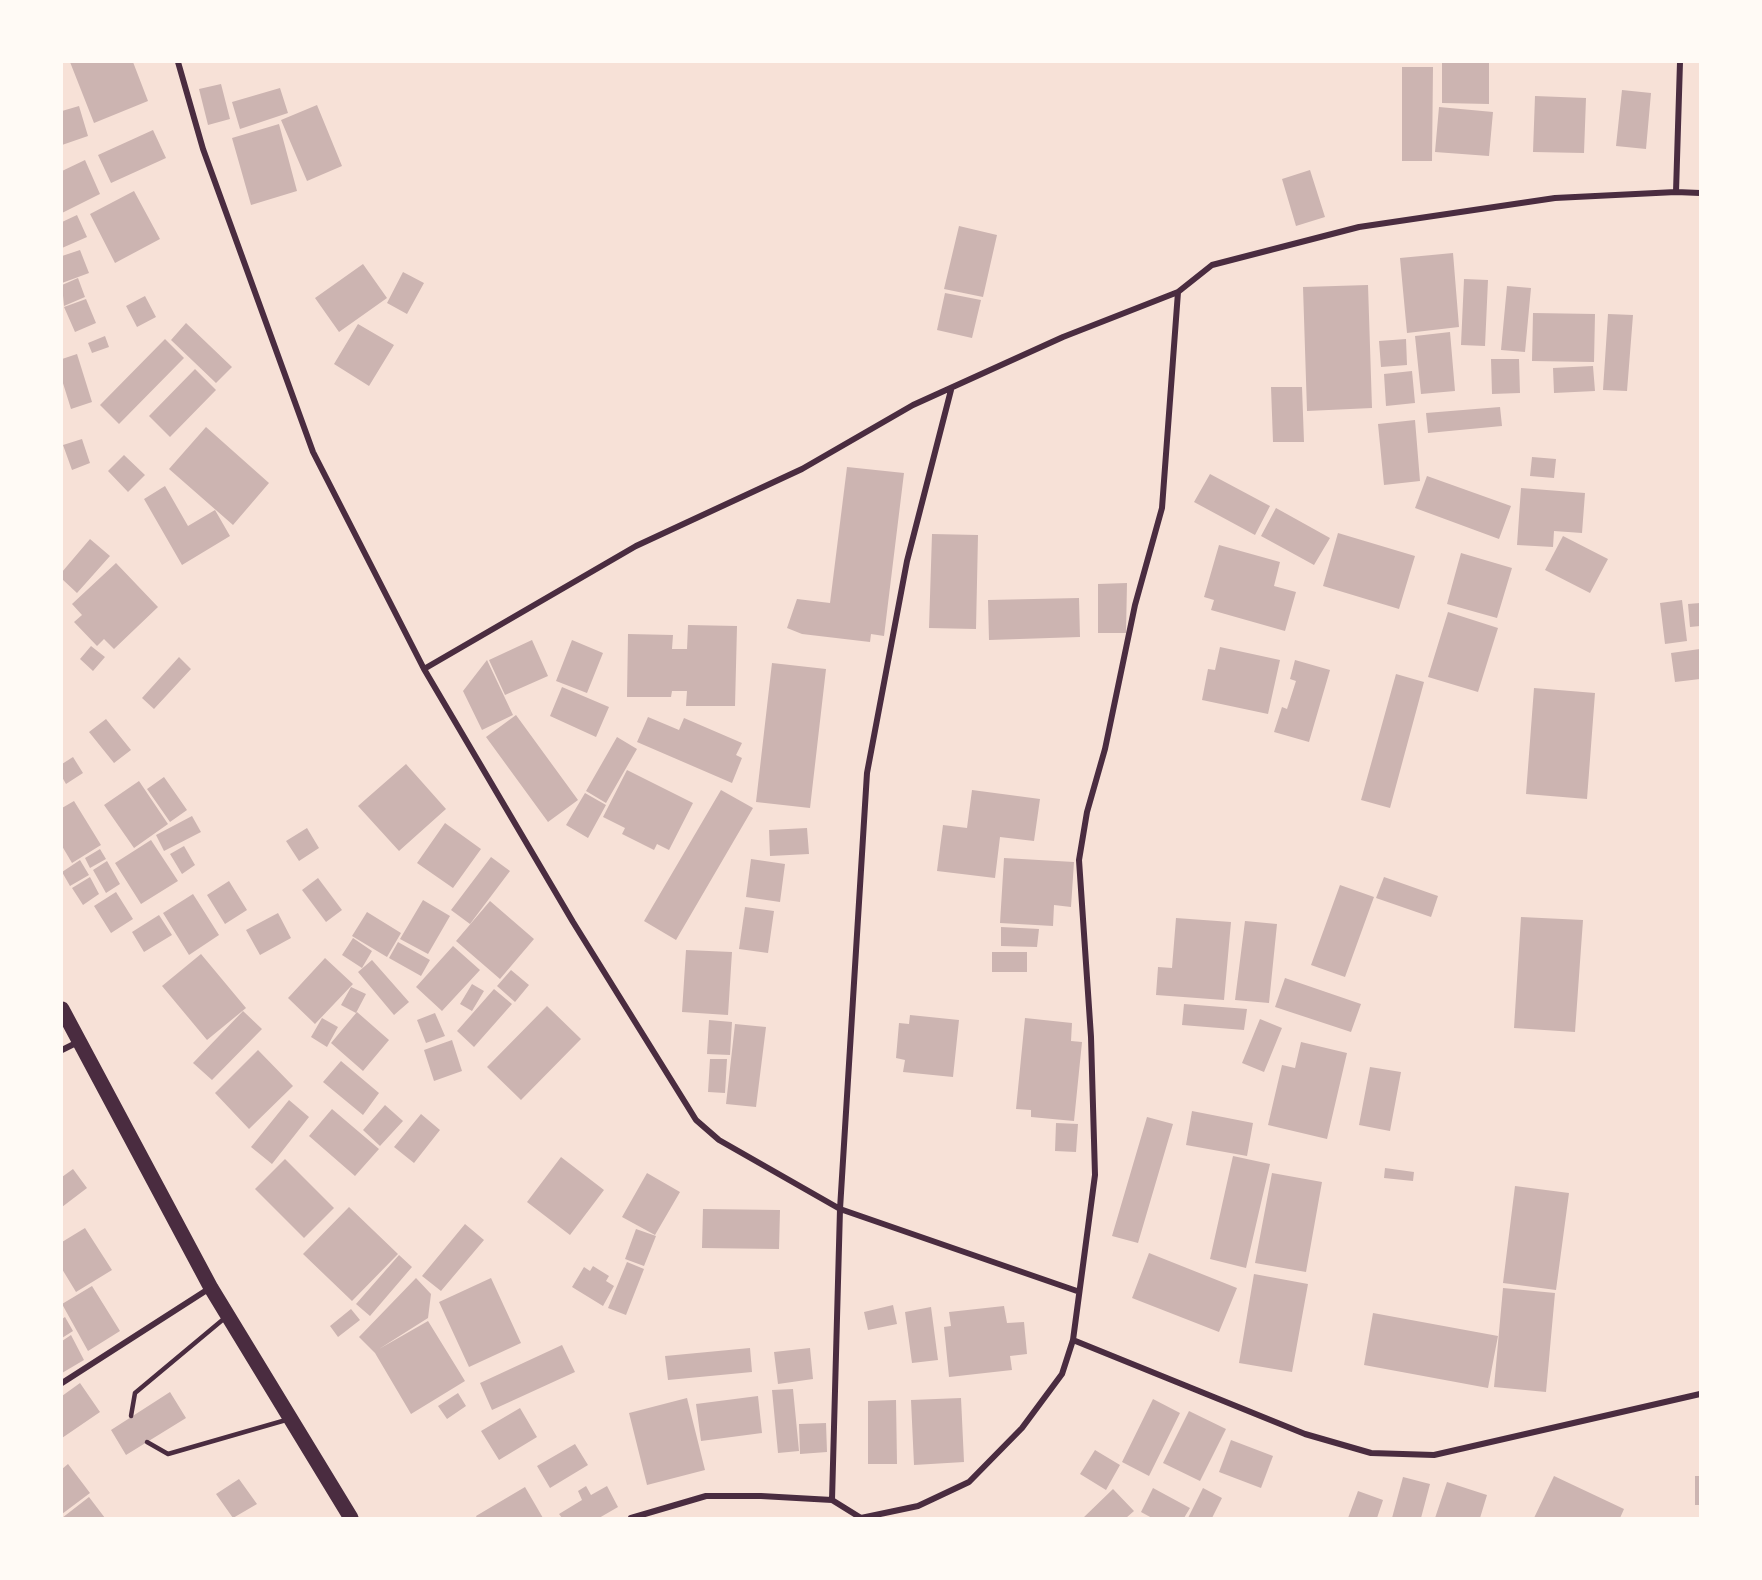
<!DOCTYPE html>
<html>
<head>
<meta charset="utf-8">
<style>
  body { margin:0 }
  #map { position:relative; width:1762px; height:1580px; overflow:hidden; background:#f7e1d7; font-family:Barlow,sans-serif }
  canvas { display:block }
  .frame { position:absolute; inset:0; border:63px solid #fffaf5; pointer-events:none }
</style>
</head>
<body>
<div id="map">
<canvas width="1762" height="1580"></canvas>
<div class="frame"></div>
</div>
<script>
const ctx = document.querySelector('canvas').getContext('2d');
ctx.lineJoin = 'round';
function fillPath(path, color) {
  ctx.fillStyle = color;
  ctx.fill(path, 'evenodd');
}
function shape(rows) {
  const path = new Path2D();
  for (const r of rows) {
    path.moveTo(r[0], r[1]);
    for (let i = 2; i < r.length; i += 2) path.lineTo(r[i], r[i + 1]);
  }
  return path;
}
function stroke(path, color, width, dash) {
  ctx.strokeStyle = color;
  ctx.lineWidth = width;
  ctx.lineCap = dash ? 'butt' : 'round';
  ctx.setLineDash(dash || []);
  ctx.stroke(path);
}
fillPath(shape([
  [70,62,133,62,148,101,94,123],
  [1442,63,1489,63,1489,104,1442,103],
  [1402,67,1433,67,1432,161,1402,161],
  [221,84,230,119,208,125,199,89],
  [280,88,288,113,240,129,232,102],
  [1622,90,1651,93,1646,149,1616,146],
  [1535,96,1586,98,1584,153,1533,152],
  [317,105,342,166,307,181,281,120],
  [79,106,88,136,62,145,62,111],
  [1439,107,1493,112,1489,156,1435,152],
  [279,124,297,191,251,205,232,138],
  [153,130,166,158,111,183,98,155],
  [85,160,100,194,62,213,62,171],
  [1310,170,1325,217,1296,226,1282,179],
  [134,191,160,239,115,263,90,214],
  [77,215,87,237,62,248,62,222],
  [959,226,997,235,983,297,944,289],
  [80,250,89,273,62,283,62,256],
  [1453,253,1459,327,1407,333,1400,258],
  [363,264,387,298,339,332,315,298],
  [403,272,424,283,407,314,387,303],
  [78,278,85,297,64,306,62,285],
  [1464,279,1488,280,1485,346,1461,345],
  [1368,285,1372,408,1307,411,1303,287],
  [1507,286,1531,288,1525,352,1501,350],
  [945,293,981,300,972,338,937,330],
  [145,296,156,317,137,327,126,306],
  [86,299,96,323,75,332,64,307],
  [1533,313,1595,314,1594,362,1532,361],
  [1608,314,1633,315,1627,391,1603,390],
  [186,323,232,367,216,383,171,340],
  [358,324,394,345,369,386,334,364],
  [1450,332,1455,391,1421,394,1415,336],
  [105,336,109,347,92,353,88,343],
  [165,339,184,358,119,424,100,405],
  [1406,339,1407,365,1381,367,1379,341],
  [77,354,92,402,71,409,62,380,62,359],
  [1491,359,1519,359,1520,393,1492,394],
  [1593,366,1595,391,1554,393,1553,368],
  [195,369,216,390,170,437,149,416],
  [1412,371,1415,403,1386,406,1384,374],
  [1271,387,1302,387,1304,442,1273,442],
  [1500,407,1502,426,1428,433,1426,413],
  [1415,420,1420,481,1384,485,1378,424],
  [206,427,269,483,233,525,169,469],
  [82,439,90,463,72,470,63,445],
  [124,455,145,475,128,492,108,471],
  [1532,457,1556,459,1554,478,1530,476],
  [847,467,904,473,884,636,871,634,870,642,802,634,787,628,797,599,830,603],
  [1210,474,1270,506,1255,535,1194,502],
  [1427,476,1511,506,1499,539,1415,508],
  [165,486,188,526,215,510,230,536,182,565,144,499],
  [1521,488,1585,493,1582,533,1554,531,1553,547,1517,545],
  [1276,508,1330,538,1314,565,1261,536],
  [1338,533,1415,556,1399,609,1323,586],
  [932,534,978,535,976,629,929,628],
  [1563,536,1608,559,1590,593,1545,570],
  [90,539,110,556,77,593,62,579,62,572],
  [1219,545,1280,562,1274,586,1296,592,1285,631,1211,610,1214,600,1204,597],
  [1461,553,1512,568,1497,618,1447,604],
  [116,563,158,607,114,649,104,639,97,646,74,622,82,615,72,604],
  [1127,583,1126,633,1098,633,1098,584],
  [1079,598,1080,637,989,640,988,600],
  [1682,600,1687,641,1665,644,1660,603],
  [1700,603,1700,626,1690,627,1688,604],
  [1448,612,1498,628,1478,692,1428,677],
  [688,625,737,626,735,706,686,706,687,691,672,691,671,697,627,697,628,634,673,635,672,649,687,649],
  [532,640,548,676,505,695,489,660],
  [572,640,603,653,587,693,556,681],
  [91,646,105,657,93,671,80,659],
  [1220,647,1280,660,1268,714,1202,700,1208,669,1215,670],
  [1700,649,1700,679,1675,682,1671,653],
  [179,657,191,669,154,709,142,698],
  [487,660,513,715,482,730,463,691],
  [1295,660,1330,670,1309,742,1274,732,1282,707,1287,709,1296,681,1290,679],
  [772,663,826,669,810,808,756,802],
  [1396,674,1424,682,1390,808,1361,800],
  [562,687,609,707,596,737,550,716],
  [1534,688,1595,693,1587,799,1526,794],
  [516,715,578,800,548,822,486,737],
  [648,717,679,730,684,718,742,743,736,755,742,758,732,783,637,742],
  [106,719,131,750,114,763,89,732],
  [617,737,637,749,606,803,586,791],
  [73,757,83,773,66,784,62,777,62,764],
  [406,764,446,809,399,851,358,806],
  [627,770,693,803,669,850,657,844,654,850,622,834,625,828,603,817],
  [164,777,187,810,170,822,147,789],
  [139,781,168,824,134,848,104,805],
  [721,790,753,808,676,940,644,921],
  [972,790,1040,799,1034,841,1000,837,995,878,937,871,943,825,967,828],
  [585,793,606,805,588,838,566,825],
  [74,801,101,845,72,863,62,846,62,808],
  [192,816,201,832,164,851,156,835],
  [445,823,481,849,453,888,417,863],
  [307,828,319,848,299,861,286,841],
  [807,828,809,854,770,856,769,830],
  [151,840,178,881,141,904,115,863],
  [184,846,195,865,182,874,170,854],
  [100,849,106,859,90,868,85,858],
  [491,857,510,871,470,924,451,910],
  [1004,858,1074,862,1071,907,1054,905,1053,926,1000,923],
  [751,859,785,864,780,902,746,897],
  [80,860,89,875,70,886,62,872],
  [107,861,120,884,106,893,93,870],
  [90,877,99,894,83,905,72,888],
  [1384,877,1438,896,1431,917,1376,898],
  [318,878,342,910,326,922,302,890],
  [229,881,247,910,225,924,207,895],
  [1340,885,1374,897,1345,977,1311,965],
  [116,892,133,919,111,933,94,906],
  [193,894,219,935,189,955,163,913],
  [423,900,450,916,428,954,400,939],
  [490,901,534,939,500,979,456,941],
  [745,907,774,911,768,953,739,949],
  [367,912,401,933,387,957,352,936],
  [278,913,291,938,260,955,246,930],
  [159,915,172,935,144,952,132,932],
  [1521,917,1583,920,1575,1032,1514,1028],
  [1176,918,1231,922,1224,1000,1156,995,1158,967,1172,968],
  [1245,921,1277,924,1269,1003,1235,1000],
  [1001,927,1039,929,1037,947,1001,946],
  [353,938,372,951,362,968,342,955],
  [398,942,430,960,421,976,389,958],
  [453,946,480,970,442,1011,416,987],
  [686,950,732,952,728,1015,682,1012],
  [992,952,1027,952,1027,972,992,972],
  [201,954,246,1008,207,1040,162,986],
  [325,958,353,984,315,1024,288,998],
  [372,960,409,1002,394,1015,358,972],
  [511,970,529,985,515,1002,497,986],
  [1285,978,1361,1004,1351,1032,1275,1007],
  [472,984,484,991,472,1011,460,1004],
  [351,987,366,994,356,1013,341,1005],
  [494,989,512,1004,474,1047,457,1031],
  [1184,1004,1247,1009,1244,1030,1182,1025],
  [547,1006,581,1039,521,1100,487,1067],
  [243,1011,262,1029,212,1080,193,1063],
  [357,1012,389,1040,363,1071,331,1043],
  [435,1013,445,1036,426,1043,417,1020],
  [910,1015,959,1020,953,1077,903,1072,905,1060,896,1058,899,1023,909,1024],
  [322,1018,338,1027,327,1047,311,1037],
  [1025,1018,1072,1023,1071,1041,1082,1042,1074,1121,1031,1117,1031,1110,1016,1109],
  [1260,1019,1282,1028,1264,1072,1242,1063],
  [709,1020,732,1022,730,1055,707,1054],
  [735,1024,766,1027,756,1107,726,1104],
  [452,1040,462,1071,434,1081,424,1050],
  [1301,1042,1347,1053,1327,1139,1268,1125,1282,1065,1295,1068],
  [258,1050,293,1086,249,1129,215,1093],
  [710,1059,727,1059,725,1093,708,1092],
  [341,1061,379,1093,363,1115,323,1082],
  [1370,1067,1401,1072,1390,1131,1359,1125],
  [289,1100,309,1117,272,1164,251,1147],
  [385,1105,403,1121,380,1146,363,1130],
  [332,1109,379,1149,355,1176,309,1136],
  [1192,1111,1253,1123,1247,1156,1186,1145],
  [421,1114,440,1130,414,1163,394,1147],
  [1147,1117,1173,1124,1138,1243,1112,1236],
  [1056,1123,1078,1124,1076,1152,1055,1151],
  [1233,1156,1270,1164,1246,1268,1210,1259],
  [561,1157,604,1190,570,1235,527,1202],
  [285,1159,334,1208,304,1238,255,1189],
  [1385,1168,1414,1172,1413,1181,1384,1178],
  [73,1169,87,1188,62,1207,62,1177],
  [647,1173,680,1192,655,1235,622,1217],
  [1272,1173,1322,1182,1306,1272,1255,1263],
  [1515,1186,1569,1193,1556,1290,1503,1283],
  [349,1207,398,1254,352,1301,303,1254],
  [703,1209,780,1210,779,1249,702,1248],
  [465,1224,484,1240,441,1291,422,1276],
  [85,1228,112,1270,76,1292,62,1269,62,1242],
  [636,1229,656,1236,644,1266,625,1259],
  [1149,1253,1237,1288,1219,1332,1132,1298],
  [399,1255,412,1267,370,1316,356,1304],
  [627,1262,644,1269,626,1315,608,1308],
  [593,1266,609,1276,606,1281,614,1286,603,1306,572,1287,584,1267,590,1271],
  [1254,1274,1308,1284,1292,1372,1239,1363],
  [416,1278,431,1294,428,1318,379,1349,428,1321,465,1381,411,1414,375,1353,359,1337],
  [491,1278,521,1343,469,1367,439,1302],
  [92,1286,120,1331,88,1351,62,1304],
  [1503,1288,1555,1293,1546,1392,1494,1387],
  [893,1305,897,1324,868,1330,864,1312],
  [1004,1306,1007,1323,1024,1322,1027,1354,1010,1356,1012,1370,949,1377,944,1327,951,1326,949,1312],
  [931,1307,938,1360,912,1363,905,1312],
  [351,1309,360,1320,338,1337,330,1326],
  [1373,1313,1498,1336,1488,1388,1364,1365],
  [65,1317,73,1331,62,1338,62,1319],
  [71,1335,84,1360,62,1373,62,1341],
  [562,1345,575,1372,492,1410,480,1383],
  [750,1348,752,1372,668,1380,665,1356],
  [810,1348,813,1379,778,1384,774,1352],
  [80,1383,100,1412,62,1438,62,1396],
  [793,1389,799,1451,778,1453,772,1390],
  [170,1392,186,1418,126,1455,111,1430],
  [458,1393,466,1406,447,1419,438,1406],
  [758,1396,762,1433,701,1441,696,1404],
  [687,1398,705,1470,647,1485,629,1413],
  [961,1398,964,1462,914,1465,911,1400],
  [1153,1399,1180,1413,1149,1476,1122,1462],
  [896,1400,897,1464,868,1464,868,1401],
  [520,1408,537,1437,499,1460,481,1431],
  [1189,1411,1226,1429,1200,1481,1163,1463],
  [826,1423,827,1452,800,1454,799,1424],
  [1231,1440,1273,1456,1261,1488,1219,1472],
  [575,1444,588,1465,550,1488,537,1466],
  [1095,1450,1120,1465,1106,1490,1080,1474],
  [68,1464,90,1493,62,1514,62,1469],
  [1554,1476,1624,1509,1620,1518,1534,1518],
  [1695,1476,1700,1476,1700,1505,1695,1505],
  [1403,1477,1430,1484,1421,1518,1392,1518],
  [239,1479,257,1504,233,1518,216,1494],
  [1447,1482,1487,1495,1480,1518,1435,1518],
  [586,1486,591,1495,607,1486,618,1507,599,1518,562,1518,559,1514,582,1500,578,1491],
  [525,1487,543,1518,477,1518,476,1516],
  [1153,1488,1190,1508,1184,1518,1152,1518,1141,1512],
  [1203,1488,1222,1498,1212,1518,1188,1518],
  [1113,1489,1134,1511,1126,1518,1083,1518],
  [1358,1491,1383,1500,1377,1518,1348,1518],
  [89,1497,105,1518,62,1518]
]), '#ccb4b1');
stroke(shape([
  [131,1416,135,1393,226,1317],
  [147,1442,168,1454,286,1420]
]), '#4a2c40', 4.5);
stroke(shape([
  [178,62,203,149,313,452,424,669,573,922,696,1120,719,1140,840,1209,1077,1291],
  [1676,192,1680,62],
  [424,669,636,546,802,469,913,405,1063,337,1178,292,1212,265,1359,227,1555,198,1676,192,1700,193],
  [62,1050,78,1042],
  [1073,1340,1305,1434,1371,1453,1434,1455,1700,1394],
  [62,1383,210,1288],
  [832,1500,840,1209,867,773,907,561,951,390],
  [631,1518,706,1496,761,1496,832,1500,861,1518,918,1506,969,1482,1022,1428,1062,1374,1073,1340,1095,1175,1091,1037,1079,860,1087,812,1105,749,1135,605,1162,508,1178,292]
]), '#4a2c40', 6);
stroke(shape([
  [62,1009,211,1288,351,1518]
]), '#4a2c40', 15);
</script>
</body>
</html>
